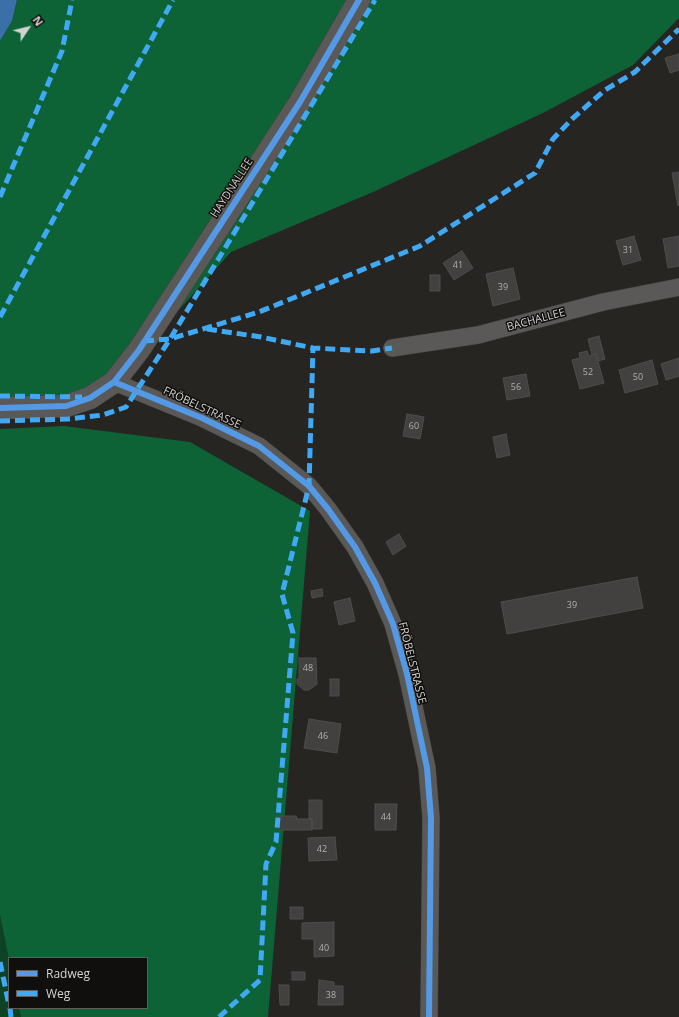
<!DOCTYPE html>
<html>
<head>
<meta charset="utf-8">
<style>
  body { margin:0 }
  #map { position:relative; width:679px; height:1017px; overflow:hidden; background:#272522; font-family:"Open Sans",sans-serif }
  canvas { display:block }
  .legend { position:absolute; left:8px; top:957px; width:140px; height:52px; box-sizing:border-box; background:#100f0d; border:1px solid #5e5d5b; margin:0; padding:5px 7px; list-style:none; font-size:12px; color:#d4d3cf }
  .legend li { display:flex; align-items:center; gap:8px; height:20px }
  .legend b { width:20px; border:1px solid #5e5d5b }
  .north { position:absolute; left:8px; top:8px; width:40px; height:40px; -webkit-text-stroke:3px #100f0d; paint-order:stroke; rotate:55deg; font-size:11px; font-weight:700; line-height:16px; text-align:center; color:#d4d3cf }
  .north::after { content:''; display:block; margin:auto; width:14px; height:18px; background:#d4d3cf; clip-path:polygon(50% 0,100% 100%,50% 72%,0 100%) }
</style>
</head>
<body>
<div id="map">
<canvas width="679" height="1017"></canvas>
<ul class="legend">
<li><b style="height:5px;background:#5399e6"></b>Radweg</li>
<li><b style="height:5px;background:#3fa9f5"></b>Weg</li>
</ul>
<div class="north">N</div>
</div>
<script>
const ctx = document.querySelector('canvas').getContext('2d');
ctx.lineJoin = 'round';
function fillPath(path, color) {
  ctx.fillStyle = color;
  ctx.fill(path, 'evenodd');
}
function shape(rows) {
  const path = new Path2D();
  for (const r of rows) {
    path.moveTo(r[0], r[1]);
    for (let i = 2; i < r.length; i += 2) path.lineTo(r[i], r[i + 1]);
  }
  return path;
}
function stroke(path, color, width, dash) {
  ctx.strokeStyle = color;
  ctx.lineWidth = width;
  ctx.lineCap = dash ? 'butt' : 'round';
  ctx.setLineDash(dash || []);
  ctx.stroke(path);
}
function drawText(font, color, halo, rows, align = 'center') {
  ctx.font = font + ' "Open Sans",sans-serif';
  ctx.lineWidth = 3;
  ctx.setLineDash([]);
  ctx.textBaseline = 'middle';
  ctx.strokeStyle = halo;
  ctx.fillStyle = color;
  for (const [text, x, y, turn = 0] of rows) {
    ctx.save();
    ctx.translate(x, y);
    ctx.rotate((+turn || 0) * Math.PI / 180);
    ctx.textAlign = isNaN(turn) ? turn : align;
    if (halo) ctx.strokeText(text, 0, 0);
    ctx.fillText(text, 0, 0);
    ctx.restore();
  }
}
fillPath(shape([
  [0,915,9,960,9,1008,19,1008,21,1017,0,1017]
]), '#0d4225');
fillPath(shape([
  [17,0,679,0,679,18,633,65,543,113,373,192,231,252,114,382,90,398,0,408,0,41,12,21],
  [64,426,190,442,310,511,268,1017,21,1017,19,1008,147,1008,147,958,9,958,9,960,0,915,0,429]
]), '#0d6236');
fillPath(shape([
  [0,0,17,0,12,21,0,41]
]), '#3a6fa8');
const building = shape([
  [679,54,679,70,670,73,665,58,679,54],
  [679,172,679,205,678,206,672,173,679,172],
  [634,236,641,260,623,265,616,241,634,236],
  [679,236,679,266,668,268,663,239,679,236],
  [462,251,473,268,454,280,443,263,462,251],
  [513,268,520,299,493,306,486,274,513,268],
  [430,275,440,275,440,291,430,291,430,275],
  [599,336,605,359,598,361,596,354,592,355,588,339,599,336],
  [587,351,589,356,596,354,604,383,580,389,572,360,580,358,579,353,587,351],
  [679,358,679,376,666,380,661,364,679,358],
  [652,360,658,384,625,393,619,370,652,360],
  [526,374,530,396,507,400,503,378,526,374],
  [407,414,424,417,420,439,403,436,407,414],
  [506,434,510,455,497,458,493,437,506,434],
  [399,534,406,546,393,555,386,542,399,534],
  [637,577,643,608,507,634,501,602,637,577],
  [322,589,323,596,312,598,311,591,322,589],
  [350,598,355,621,339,625,334,602,350,598],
  [299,658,316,658,317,684,309,690,304,690,297,684,297,679,299,679,299,658],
  [330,679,339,679,339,696,330,696,330,679],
  [309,719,341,724,337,753,304,748,309,719],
  [309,800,322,800,322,829,312,829,312,819,309,819,309,800],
  [375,804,397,804,396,830,375,830,375,804],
  [279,816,296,816,297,819,312,819,312,830,279,830,279,816],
  [335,837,337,860,309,861,308,838,335,837],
  [290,907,303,907,303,919,290,919,290,907],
  [334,922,334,956,314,957,314,939,302,939,302,923,334,922],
  [292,972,305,972,305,980,292,980,292,972],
  [319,980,334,982,334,986,343,986,343,1005,318,1005,319,980],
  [279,985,289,985,289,1005,280,1005,279,985]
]);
fillPath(building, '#424140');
stroke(building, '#4f4d4c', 1);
const street = shape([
  [392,348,478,335,603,302,679,287],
  [114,382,202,418,259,446,309,486,328,509,355,547,375,583,393,624,407,674,427,768,431,818,429,1017]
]);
const secondary = shape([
  [0,408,66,406,90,398,114,382,139,350,300,102,359,0]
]);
stroke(street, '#43413f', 18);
stroke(secondary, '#43413f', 23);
stroke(street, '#5a5957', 17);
stroke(secondary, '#5a5957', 22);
stroke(shape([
  [0,197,62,51,72,0],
  [0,317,173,0],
  [207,329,261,337,313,348,372,351,392,348],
  [144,341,170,339,259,312,420,246,535,173,553,139,572,119,605,90,635,72,679,29],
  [0,396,82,397],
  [0,421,68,419,103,415,126,407,170,339,375,0],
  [0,962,9,1005],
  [10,1008,11,1017],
  [219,1017,260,980,266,864,276,842,293,633,282,594,309,486,313,348]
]), '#3fa9f5', 5, [10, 5]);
stroke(shape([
  [114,382,202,418,259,446,309,486,328,509,355,547,375,583,393,624,407,674,427,768,431,818,429,1017],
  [0,408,66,406,90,398,114,382,139,350,300,102,359,0]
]), '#5399e6', 6);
drawText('9px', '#b0aeab', null, [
  ["31",628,250],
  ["41",458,265],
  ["39",503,287],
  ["52",588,372],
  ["50",638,377],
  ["56",516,387],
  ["60",414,426],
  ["39",572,605],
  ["48",308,668],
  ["46",323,736],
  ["44",386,817],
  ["42",322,849],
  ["40",324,948],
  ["38",331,995]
]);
drawText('11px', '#d4d3cf', '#100f0d', [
  ["HAYDNALLEE",232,188,-57],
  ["BACHALLEE",536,320,-15],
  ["FRÖBELSTRASSE",202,408,25],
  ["FRÖBELSTRASSE",412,663,76]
]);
</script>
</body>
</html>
